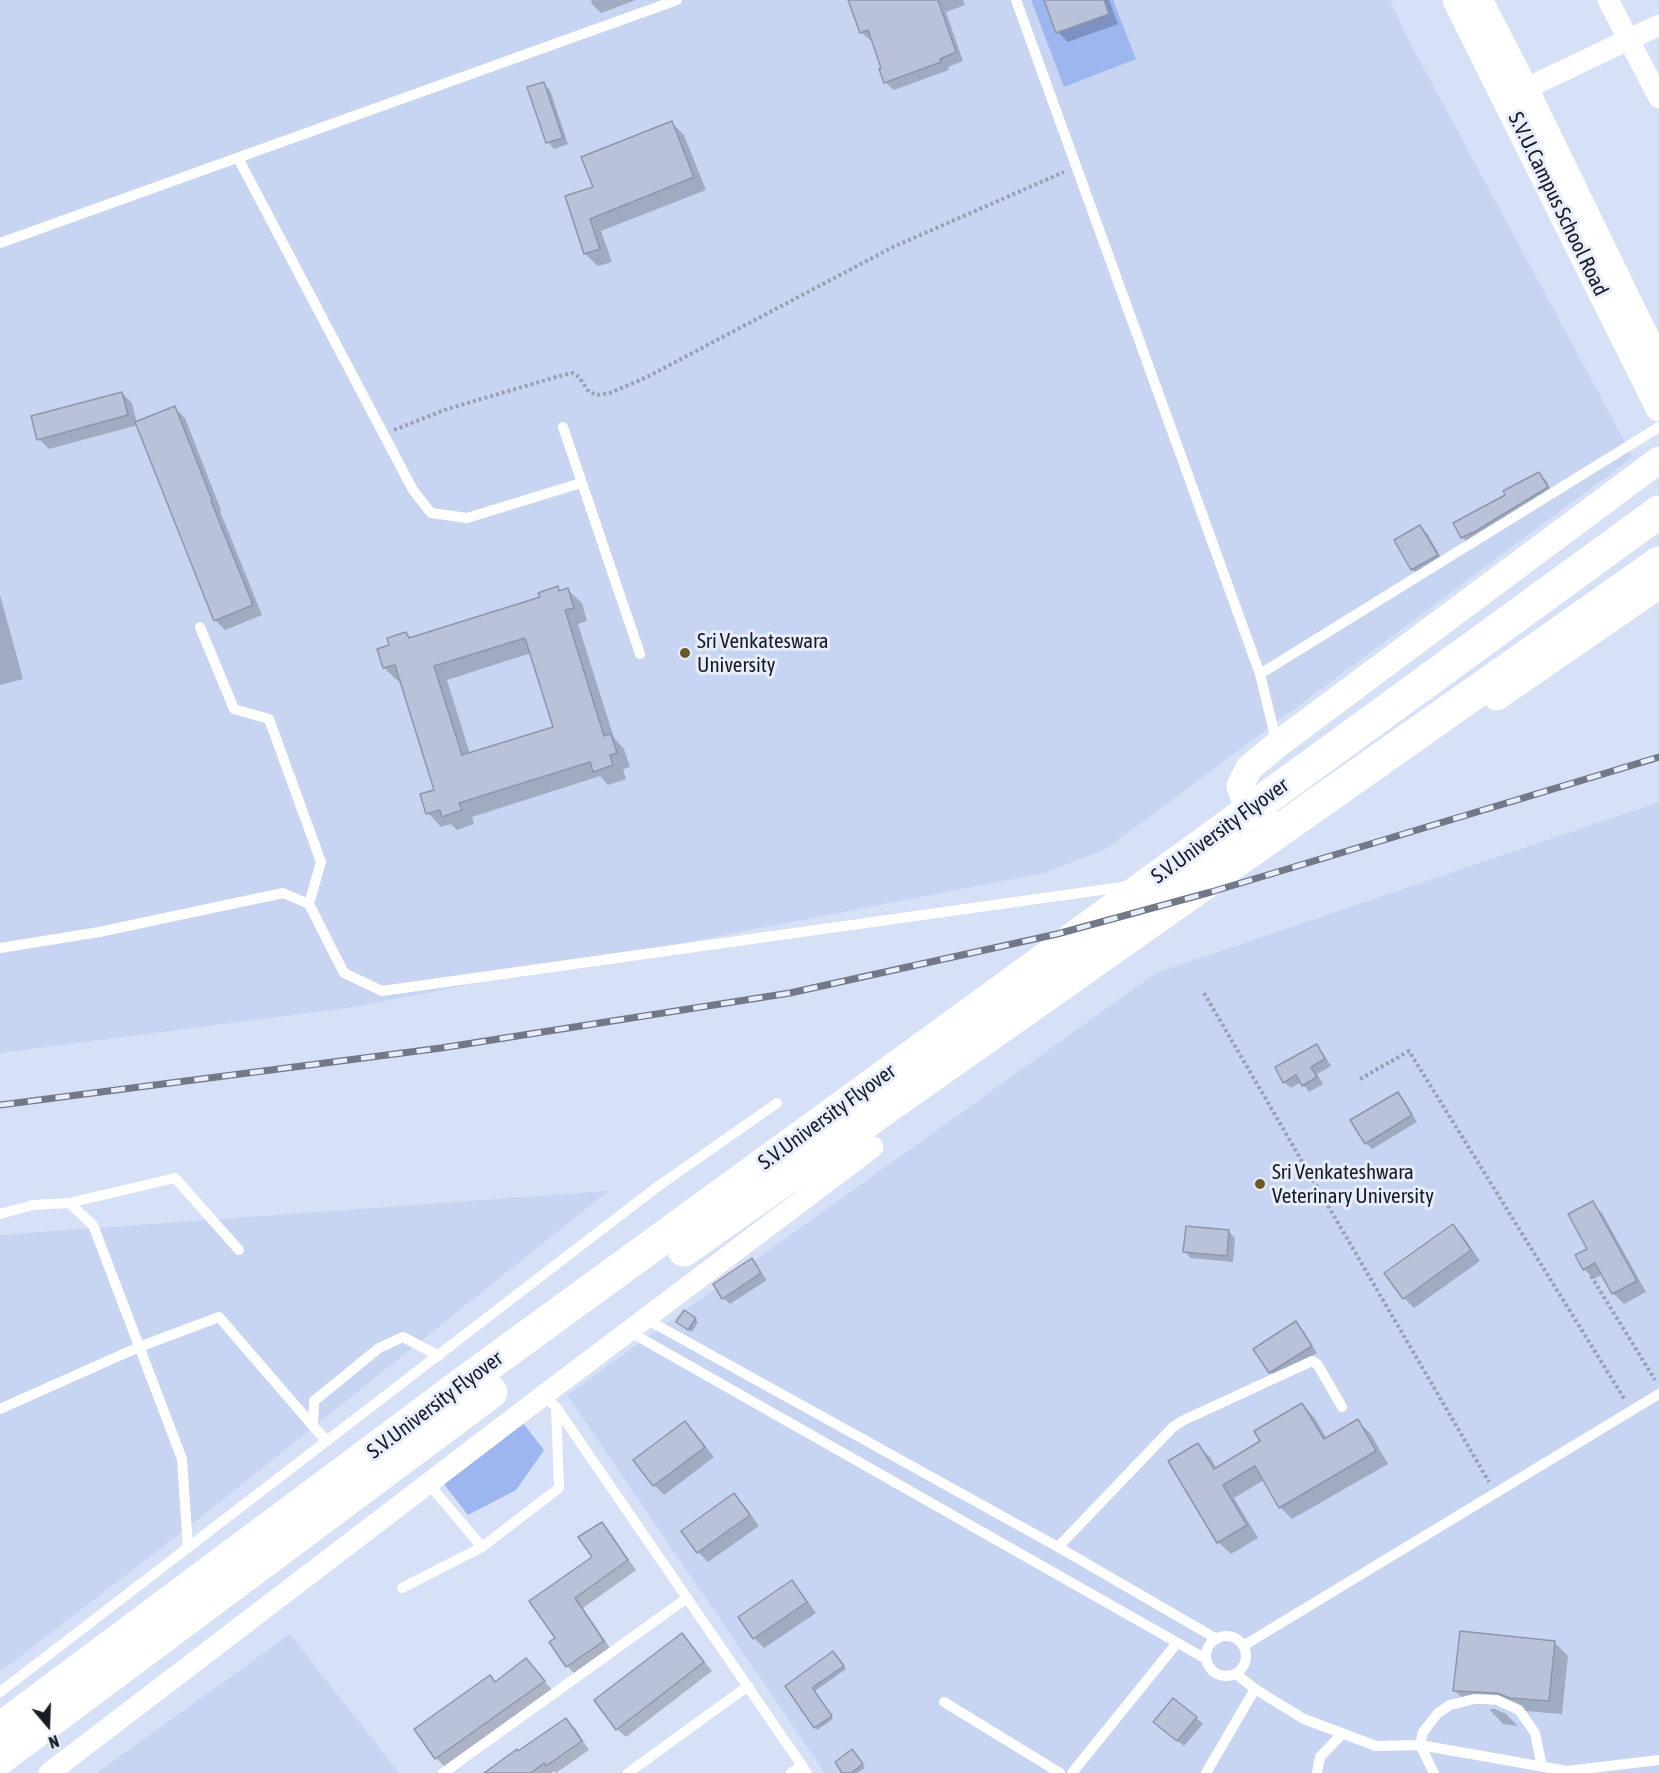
<!DOCTYPE html>
<html>
<head>
<meta charset="utf-8">
<style>
  body { margin:0 }
  #map { position:relative; width:1659px; height:1773px; overflow:hidden; background:#d6e0f6; font-family:"Asap Condensed",sans-serif }
  canvas { display:block }
  .north { position:absolute; left:18px; top:1695px; width:60px; height:60px; -webkit-text-stroke:4px #e7edfb; paint-order:stroke; rotate:161deg; font-size:16px; font-weight:700; line-height:24px; text-align:center; color:#171b23 }
  .north::after { content:''; display:block; margin:auto; width:21px; height:27px; background:#171b23; clip-path:polygon(50% 0,100% 100%,50% 72%,0 100%) }
</style>
</head>
<body>
<div id="map">
<canvas width="1659" height="1773"></canvas>
<div class="north">N</div>
</div>
<script>
const ctx = document.querySelector('canvas').getContext('2d');
ctx.lineJoin = 'round';
function fillPath(path, color) {
  ctx.fillStyle = color;
  ctx.fill(path, 'evenodd');
}
function shape(rows) {
  const path = new Path2D();
  for (const r of rows) {
    if (r.length === 3) {
      path.moveTo(r[0] + r[2], r[1]);
      path.arc(r[0], r[1], r[2], 0, 2 * Math.PI);
      continue;
    }
    path.moveTo(r[0], r[1]);
    for (let i = 2; i < r.length; i += 2) path.lineTo(r[i], r[i + 1]);
  }
  return path;
}
function stroke(path, color, width, dash) {
  ctx.strokeStyle = color;
  ctx.lineWidth = width;
  ctx.lineCap = dash ? 'butt' : 'round';
  ctx.setLineDash(dash || []);
  ctx.stroke(path);
}
function drawText(font, color, halo, rows, align = 'center') {
  ctx.font = font + ' "Asap Condensed",sans-serif';
  ctx.lineWidth = 6;
  ctx.setLineDash([]);
  ctx.textBaseline = 'middle';
  ctx.strokeStyle = halo;
  ctx.fillStyle = color;
  for (const [text, x, y, turn = 0] of rows) {
    ctx.save();
    ctx.translate(x, y);
    ctx.rotate((+turn || 0) * Math.PI / 180);
    ctx.textAlign = isNaN(turn) ? turn : align;
    if (halo) ctx.strokeText(text, 0, 0);
    ctx.fillText(text, 0, 0);
    ctx.restore();
  }
}
fillPath(shape([
  [0,0,1390,0,1405,33,1633,457,1106,849,1044,873,354,1007,0,1053],
  [1659,802,1659,1773,825,1773,567,1395,1156,973],
  [608,1191,200,1518,0,1672,0,1235],
  [290,1634,399,1773,97,1773]
]), '#c8d5f2');
fillPath(shape([
  [1031,0,1113,0,1136,59,1064,87],
  [519,1418,544,1450,516,1490,468,1515,440,1479]
]), '#9eb6f0');
fillPath(shape([
  [591,0,636,0,601,13,592,4],
  [850,0,963,0,965,5,946,12,963,61,948,67,949,70,894,90,885,82,883,69,873,39,870,40,861,32],
  [1045,0,1109,0,1118,24,1068,42,1058,32],
  [543,84,550,90,568,144,554,149,548,142],
  [672,123,684,135,706,190,601,231,612,262,598,266,585,254,567,197,595,188],
  [122,393,132,403,137,423,175,408,185,418,221,510,220,511,262,615,225,630,215,620,138,425,49,449,39,439],
  [1539,474,1546,480,1553,494,1469,544,1462,537,1507,496],
  [1420,527,1427,533,1443,561,1418,575,1412,569],
  [558,588,561,592,568,590,582,603,587,621,578,624,614,738,624,749,630,767,623,769,626,779,608,785,600,776,472,817,474,824,457,830,451,824,441,827,428,813,436,791,401,680,398,681,384,668,391,646,406,633,412,639,542,598],
  [531,653,554,728,470,754,447,680],
  [0,595,23,679,0,685],
  [1317,1046,1323,1053,1331,1066,1317,1074,1323,1084,1309,1092,1301,1082,1291,1088,1284,1082],
  [1397,1094,1404,1100,1417,1122,1372,1149,1366,1143],
  [1592,1203,1602,1213,1646,1292,1624,1304,1614,1294,1603,1274,1594,1279,1584,1269,1589,1249],
  [1452,1226,1463,1236,1480,1261,1414,1308,1404,1298],
  [1228,1231,1235,1238,1233,1262,1191,1258,1185,1252],
  [752,1260,767,1280,730,1304,723,1298],
  [695,1319,698,1322,692,1332,681,1325],
  [1296,1323,1302,1329,1317,1353,1276,1378,1270,1372],
  [1302,1404,1314,1417,1327,1439,1357,1421,1370,1433,1388,1464,1292,1519,1280,1507,1264,1480,1234,1498,1258,1538,1231,1554,1218,1542,1197,1445,1210,1457,1217,1469,1262,1441],
  [685,1423,695,1433,714,1457,664,1495,654,1485],
  [734,1495,744,1505,759,1526,708,1562,698,1552],
  [601,1524,610,1533,636,1570,583,1608,612,1651,576,1675,567,1666,557,1639,531,1602,594,1557],
  [791,1582,801,1592,816,1613,764,1648,754,1638,740,1617],
  [682,1635,712,1671,626,1737,617,1729],
  [1554,1642,1568,1656,1562,1714,1525,1711,1512,1706,1469,1704,1455,1691],
  [836,1655,846,1669,815,1691,833,1719,817,1730,787,1686],
  [526,1660,553,1691,446,1768,436,1758,416,1729,496,1683],
  [1490,1709,1495,1709,1506,1714,1518,1726,1503,1724,1490,1710],
  [1196,1718,1203,1724,1184,1746,1162,1728],
  [566,1720,575,1728,589,1750,556,1773,554,1771,551,1773,487,1773],
  [855,1754,865,1768,857,1773,844,1773]
]), '#0003');
const building = shape([
  [848,0,938,0,956,52,940,59,941,62,884,83,879,69,881,68,868,30,860,33,848,0],
  [1044,0,1104,0,1109,14,1056,33,1044,0],
  [544,82,563,138,546,143,527,87,544,82],
  [672,121,694,177,590,219,600,249,584,254,565,196,593,187,581,157,672,121],
  [122,392,128,415,37,440,31,416,122,392],
  [175,406,212,500,211,501,253,605,214,621,135,422,175,406],
  [1539,472,1548,487,1471,534,1471,533,1461,538,1453,523,1505,495,1503,491,1539,472],
  [1420,525,1438,555,1411,570,1394,540,1420,525],
  [558,586,559,591,568,588,574,608,565,610,604,736,611,734,617,753,610,755,613,765,593,772,590,762,459,803,462,810,442,817,440,810,426,814,420,794,434,790,395,665,383,668,377,649,389,645,387,638,406,632,409,638,540,597,538,593,558,586],
  [525,638,553,727,462,755,434,666,525,638],
  [1317,1044,1325,1059,1311,1067,1317,1077,1302,1086,1296,1075,1283,1083,1275,1067,1317,1044],
  [1398,1092,1412,1115,1365,1144,1350,1120,1398,1092],
  [1593,1201,1637,1281,1612,1294,1595,1263,1583,1270,1575,1255,1587,1249,1568,1214,1593,1201],
  [1453,1224,1471,1250,1403,1299,1384,1273,1453,1224],
  [1186,1226,1229,1230,1227,1256,1183,1252,1186,1226],
  [752,1258,761,1273,722,1299,713,1284,752,1258],
  [684,1310,696,1318,688,1330,676,1322,684,1310],
  [1296,1321,1312,1346,1269,1373,1253,1349,1296,1321],
  [1302,1403,1324,1439,1358,1419,1376,1451,1279,1508,1255,1466,1223,1485,1247,1525,1217,1543,1168,1461,1198,1443,1214,1469,1260,1441,1254,1431,1302,1403],
  [685,1421,705,1447,653,1486,633,1460,685,1421],
  [734,1493,750,1515,697,1553,681,1531,734,1493],
  [602,1522,628,1560,575,1598,604,1641,566,1667,549,1642,555,1638,529,1601,592,1557,578,1537,602,1522],
  [792,1580,807,1602,753,1639,738,1617,792,1580],
  [1460,1631,1555,1641,1549,1701,1510,1698,1497,1693,1453,1691,1460,1631],
  [682,1633,704,1662,616,1730,594,1700,682,1633],
  [833,1651,844,1666,813,1687,813,1689,832,1716,814,1728,785,1686,833,1651],
  [526,1658,545,1681,435,1759,414,1729,490,1675,495,1682,526,1658],
  [1173,1698,1197,1717,1177,1741,1153,1722,1173,1698],
  [566,1718,582,1741,546,1766,544,1763,531,1773,484,1773,517,1749,518,1751,566,1718],
  [852,1749,863,1764,851,1773,842,1773,835,1762,852,1749]
]);
fillPath(building, '#b9c2d8');
stroke(building, '#8d96ab', 1.5);
stroke(shape([
  [394,430,447,409,563,375,573,373,579,377,589,392,597,395,610,393,647,377,893,247,1064,172],
  [1204,993,1489,1482],
  [1360,1079,1409,1051,1625,1400],
  [1591,1276,1655,1380]
]), '#98a0b2', 4, [3, 3]);
stroke(shape([
  [1016,0,1260,674,1277,744],
  [238,158,413,490,431,513,467,518,581,483],
  [0,243,677,0],
  [563,427,640,654],
  [200,627,234,709,269,719,321,862,309,904],
  [1260,674,1659,427],
  [0,948,99,932,283,893,309,904,344,973,382,991,1129,886],
  [69,1203,175,1178,239,1250],
  [0,1214,33,1205,69,1203,93,1225,182,1459,188,1548],
  [646,1319,1058,1547,1217,1639],
  [630,1332,1206,1659],
  [544,1395,556,1407,807,1773],
  [0,1409,139,1347,219,1317,313,1426],
  [327,1441,313,1426,314,1401,379,1348,403,1337,439,1356],
  [428,1483,482,1547,559,1488,556,1407],
  [1058,1547,1173,1427,1182,1421,1312,1361,1318,1365,1342,1407],
  [402,1588,482,1547],
  [1226,1656,20],
  [1243,1646,1659,1394],
  [1236,1674,1255,1689,1304,1719,1376,1746,1420,1745,1567,1771,1659,1760],
  [0,1692,657,1187,777,1103],
  [944,1702,1060,1773],
  [443,1773,687,1598],
  [628,1773,748,1686],
  [791,1773,802,1765],
  [1072,1773,1177,1643],
  [1206,1773,1255,1689],
  [1317,1773,1320,1757,1342,1734],
  [1434,1773,1420,1745,1423,1732,1438,1713,1450,1705,1474,1699,1497,1700,1519,1710,1535,1733,1542,1767]
]), '#fff', 10);
stroke(shape([
  [1608,0,1659,98],
  [1525,89,1659,25],
  [49,1773,544,1395,873,1147]
]), '#fff', 21);
stroke(shape([
  [1456,0,1659,408],
  [1479,0,1525,89,1659,365],
  [1497,697,1659,585],
  [1267,822,1245,801,1240,786,1249,768,1278,744,1659,460]
]), '#fff', 27);
stroke(shape([
  [684,1250,1659,563],
  [0,1729,469,1379,1659,512],
  [0,1758,491,1392]
]), '#fff', 33);
const rail = shape([
  [0,1105,441,1048,790,993,1057,934,1211,892,1659,757]
]);
stroke(rail, '#727887', 7);
stroke(rail, '#e7edfb', 4.5, [14]);
for (const [x, y, r, color] of [
  [685,653,6,"#6c5827"],
  [1260,1184,6,"#6c5827"]
]) {
  const dot = new Path2D();
  dot.arc(x, y, r, 0, 2 * Math.PI);
  ctx.fillStyle = color;
  ctx.fill(dot);
  stroke(dot, '#e7edfb', 2);
}
drawText('21px', '#171b23', '#e7edfb', [
  ["S.V.U.Campus School Road",1558,204,64],
  ["S.V.University Flyover",1220,831,-36],
  ["S.V.University Flyover",827,1117,-36],
  ["S.V.University Flyover",435,1405,-37]
]);
drawText('21px', '#171b23', '#e7edfb', [
  ["Sri Venkateswara",697,641],
  ["University",697,665],
  ["Sri Venkateshwara",1272,1172],
  ["Veterinary University",1272,1196]
], 'left');
</script>
</body>
</html>
